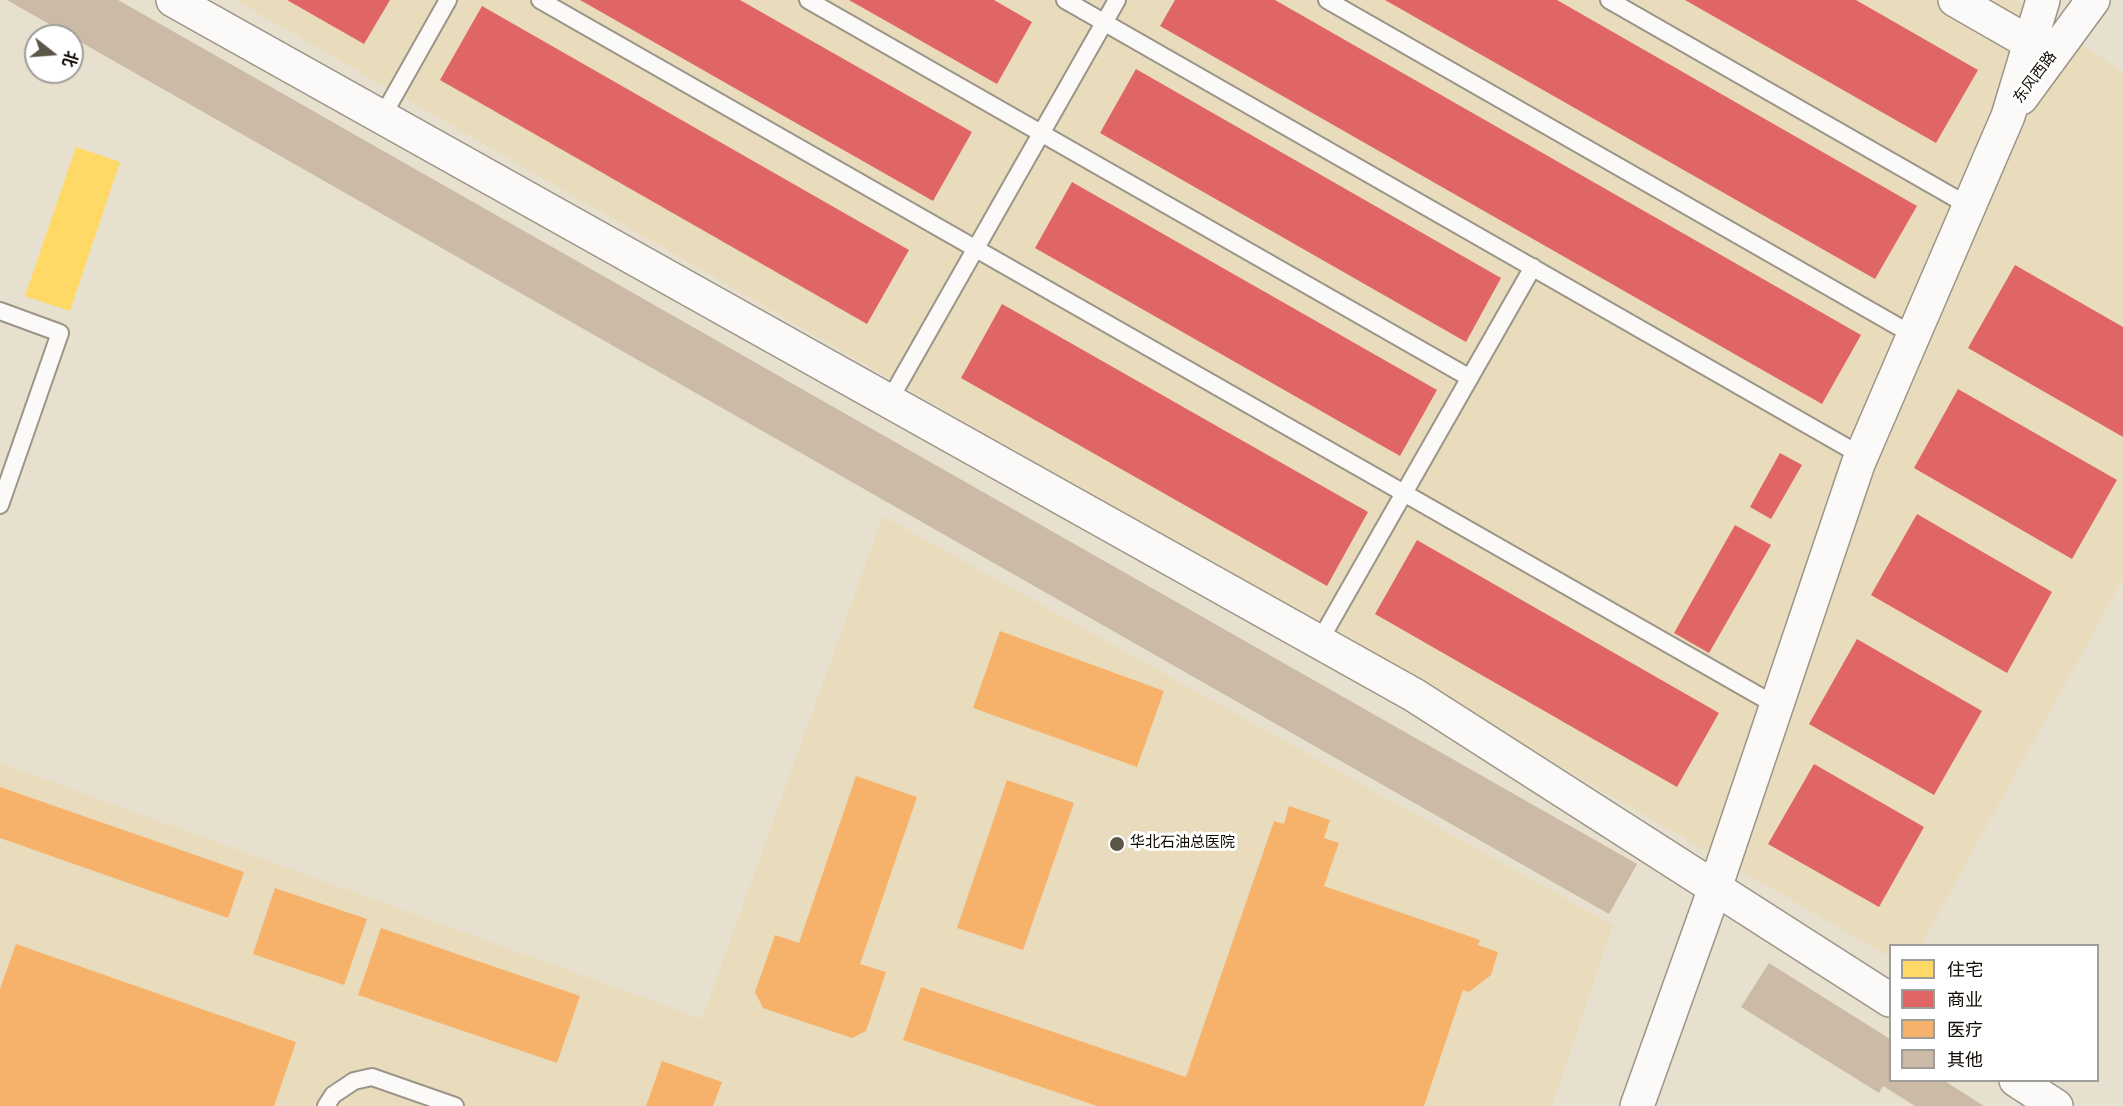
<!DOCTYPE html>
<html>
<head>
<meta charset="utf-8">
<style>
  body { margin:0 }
  #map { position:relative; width:2123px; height:1106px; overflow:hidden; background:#e8e0ce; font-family:"Source Sans 3","Noto Sans SC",sans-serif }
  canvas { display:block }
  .legend { position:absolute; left:1889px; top:944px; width:210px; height:138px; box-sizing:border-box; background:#fff; border:2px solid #9f9d9a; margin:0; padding:8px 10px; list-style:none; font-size:18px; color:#100b02 }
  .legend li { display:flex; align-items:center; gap:12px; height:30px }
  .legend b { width:30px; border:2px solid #9f9d9a }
  .north { position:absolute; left:24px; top:24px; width:60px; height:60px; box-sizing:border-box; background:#fff; border:2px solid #9f9d9a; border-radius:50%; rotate:107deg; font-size:16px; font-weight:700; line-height:24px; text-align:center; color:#100b02 }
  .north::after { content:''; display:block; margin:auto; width:21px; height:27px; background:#5c5649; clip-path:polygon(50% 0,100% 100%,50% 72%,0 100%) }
</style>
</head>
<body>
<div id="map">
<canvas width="2123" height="1106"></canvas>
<ul class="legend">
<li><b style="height:16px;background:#ffd966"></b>住宅</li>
<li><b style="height:16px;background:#e06666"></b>商业</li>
<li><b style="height:16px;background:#f6b26b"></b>医疗</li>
<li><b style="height:16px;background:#cabaa6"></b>其他</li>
</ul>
<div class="north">北</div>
</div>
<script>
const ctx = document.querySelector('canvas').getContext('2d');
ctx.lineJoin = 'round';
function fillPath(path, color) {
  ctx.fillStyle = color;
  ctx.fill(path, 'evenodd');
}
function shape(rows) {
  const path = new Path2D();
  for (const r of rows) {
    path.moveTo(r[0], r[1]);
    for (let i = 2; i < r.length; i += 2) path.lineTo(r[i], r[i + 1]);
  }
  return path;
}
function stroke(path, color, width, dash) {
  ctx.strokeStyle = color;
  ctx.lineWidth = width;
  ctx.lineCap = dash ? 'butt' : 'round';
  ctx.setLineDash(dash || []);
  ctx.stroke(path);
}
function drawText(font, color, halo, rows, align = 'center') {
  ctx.font = font + ' "Source Sans 3","Noto Sans SC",sans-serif';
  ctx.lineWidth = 6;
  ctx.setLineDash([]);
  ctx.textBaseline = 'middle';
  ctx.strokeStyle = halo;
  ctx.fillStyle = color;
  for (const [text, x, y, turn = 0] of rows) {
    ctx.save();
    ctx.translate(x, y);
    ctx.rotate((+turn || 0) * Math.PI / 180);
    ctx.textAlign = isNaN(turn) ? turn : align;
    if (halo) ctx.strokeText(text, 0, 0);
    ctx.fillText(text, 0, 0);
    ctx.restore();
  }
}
fillPath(shape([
  [235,0,2015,0,2123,72,2123,579,1921,945,1890,946,1890,957],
  [883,516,1613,925,1552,1106,0,1106,0,763,702,1019]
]), '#e9dcbd');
fillPath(shape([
  [76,147,120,162,70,311,25,296]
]), '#ffd966');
fillPath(shape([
  [287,0,390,0,364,44],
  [580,0,740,0,972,132,933,201],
  [849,0,994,0,1032,22,997,84],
  [1175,0,1275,0,1861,335,1822,404,1160,26],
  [1385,0,1557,0,1917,206,1875,279],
  [1685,0,1856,0,1978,70,1936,143],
  [482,6,909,250,867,324,440,80],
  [1136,69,1501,278,1466,342,1100,133],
  [1072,182,1437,390,1400,456,1035,248],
  [2015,265,2123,327,2123,437,1968,348],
  [1002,304,1368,512,1327,586,961,378],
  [1958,389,2117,480,2072,559,1914,468],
  [1780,453,1802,465,1771,519,1750,507],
  [1917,514,2052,592,2007,673,1871,595],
  [1735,525,1771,545,1709,653,1674,633],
  [1417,540,1719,713,1677,787,1375,614],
  [1857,639,1982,711,1934,795,1809,724],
  [1814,764,1924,827,1879,907,1768,844]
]), '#e06666');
fillPath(shape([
  [1000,631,1164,691,1137,767,973,708],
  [856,776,917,797,860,964,886,972,866,1031,852,1038,763,1008,755,992,775,935,799,943],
  [1007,780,1074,803,1023,950,957,928],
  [0,787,244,872,228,918,0,838],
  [1289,806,1330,820,1324,838,1339,843,1324,886,1480,940,1478,945,1498,952,1491,975,1469,992,1463,990,1424,1106,1097,1106,903,1040,921,987,1186,1077,1274,821,1284,824],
  [275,888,367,919,344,985,253,954],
  [381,928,580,996,557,1063,358,995],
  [16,944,296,1042,274,1106,0,1106,0,989],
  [662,1061,722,1082,713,1106,646,1106]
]), '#f6b26b');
fillPath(shape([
  [7,0,118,0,1637,864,1609,914],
  [1769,963,1890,1039,1890,1080,1943,1080,1984,1106,1915,1106,1883,1086,1879,1093,1741,1007]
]), '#cabaa6');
const lane = shape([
  [540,0,1777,706],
  [808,0,1470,378],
  [1065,0,1862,456],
  [1327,0,1913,335],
  [1609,0,1969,206],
  [382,117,448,0],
  [0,311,60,333,0,505],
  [889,401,1117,0],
  [1319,642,1533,267],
  [326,1106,333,1095,354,1081,372,1077,455,1106]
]);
const street = shape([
  [1955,0,2030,43]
]);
const secondary = shape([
  [173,0,1414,695,1890,1000],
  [2021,98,2093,0],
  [2016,1080,2056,1106],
  [1637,1106,1715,888,1858,464,2008,116,2043,0]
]);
stroke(lane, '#9b9588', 20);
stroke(street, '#9b9588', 36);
stroke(secondary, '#9b9588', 36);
stroke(lane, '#fcfaf8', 16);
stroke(street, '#fcfaf8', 33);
stroke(secondary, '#fcfaf8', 33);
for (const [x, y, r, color] of [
  [1117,844,8,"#5c5649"]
]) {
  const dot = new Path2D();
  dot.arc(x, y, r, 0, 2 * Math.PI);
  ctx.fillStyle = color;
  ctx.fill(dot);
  stroke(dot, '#fff', 2);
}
drawText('15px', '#100b02', '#fff', [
  ["东风西路",2036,78,-53]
]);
drawText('15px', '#100b02', '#fff', [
  ["华北石油总医院",1130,844]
], 'left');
</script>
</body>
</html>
